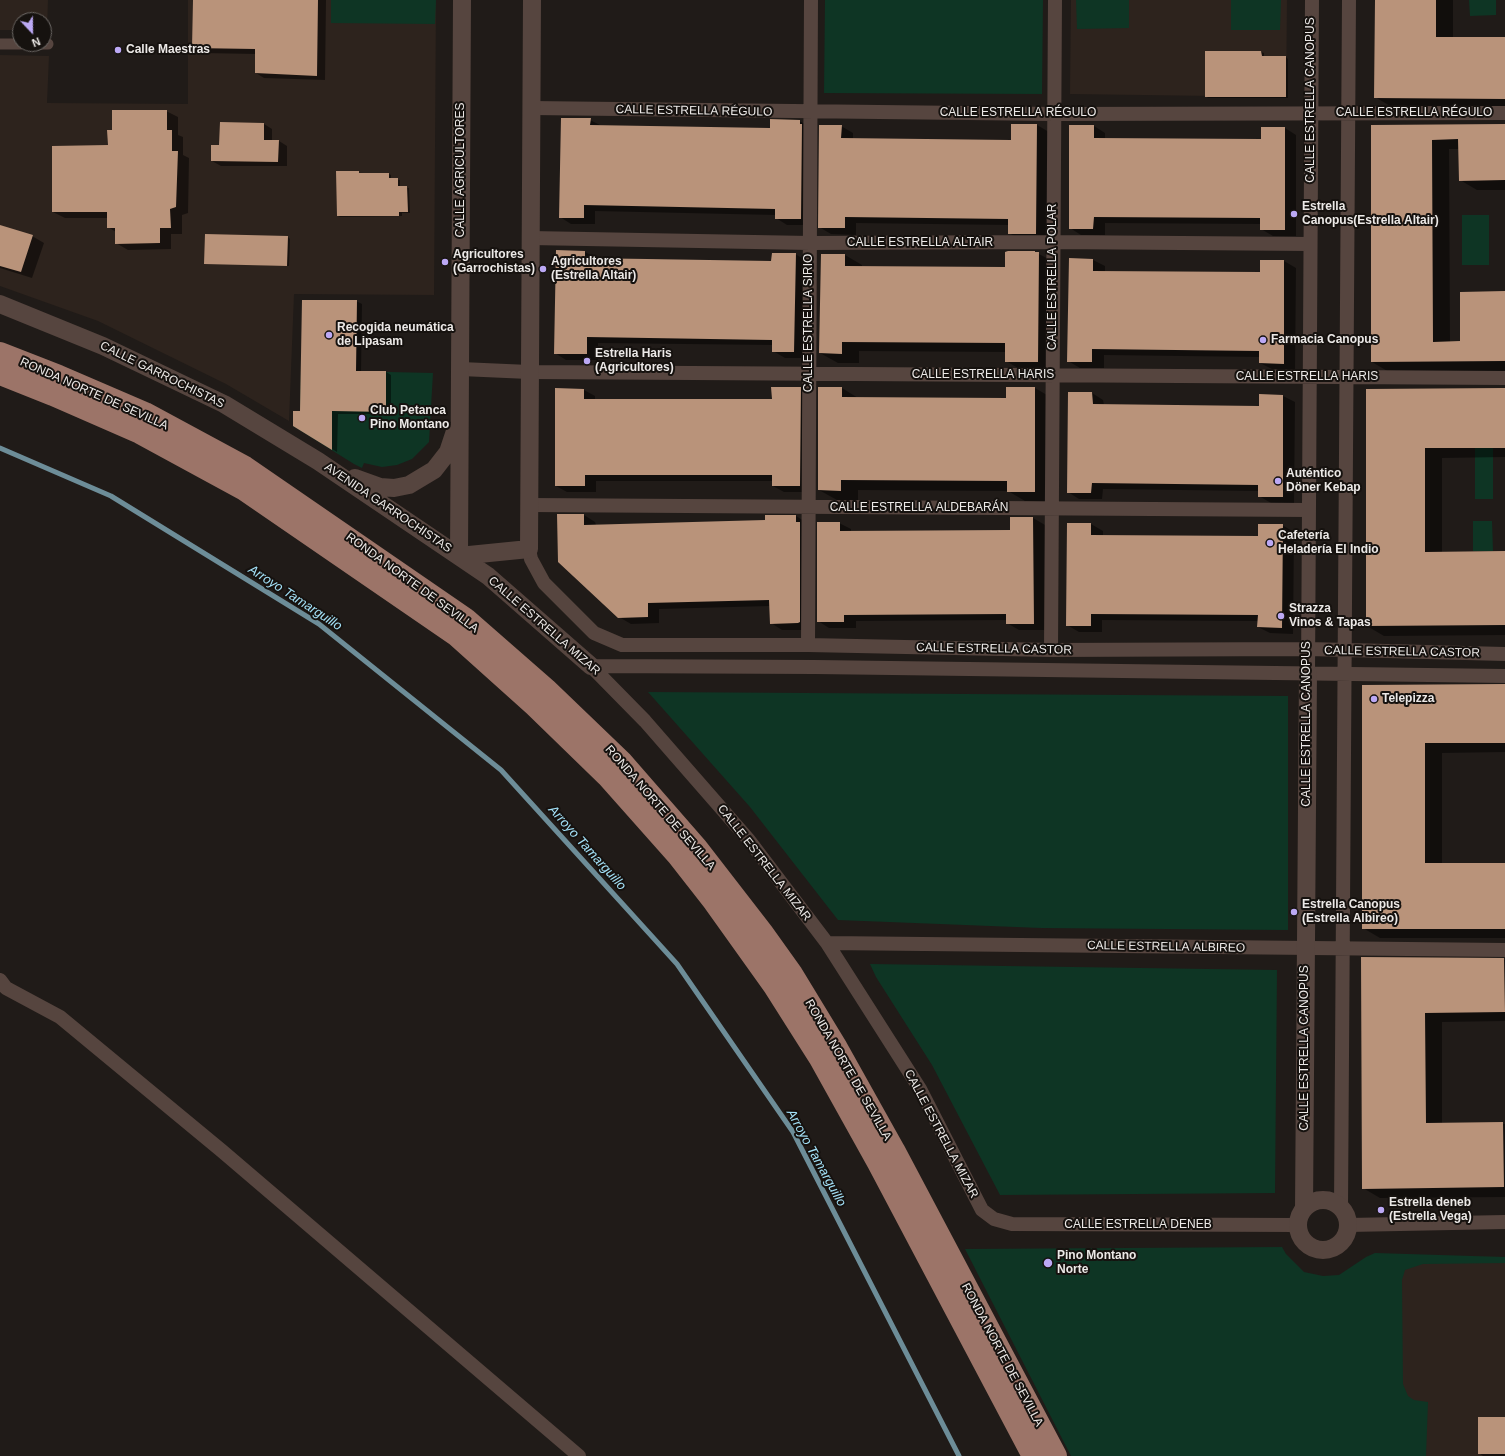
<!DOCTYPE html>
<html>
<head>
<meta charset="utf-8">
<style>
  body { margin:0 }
  #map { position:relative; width:1505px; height:1456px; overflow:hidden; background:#201b18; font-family:Arial,sans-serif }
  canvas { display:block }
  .north { position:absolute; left:12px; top:12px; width:40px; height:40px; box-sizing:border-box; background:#16120f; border:1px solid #6c6865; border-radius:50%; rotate:158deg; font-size:11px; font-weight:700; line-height:16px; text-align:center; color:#ece9e7 }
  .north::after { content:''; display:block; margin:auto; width:14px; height:18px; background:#bca9f5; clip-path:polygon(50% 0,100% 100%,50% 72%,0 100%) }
</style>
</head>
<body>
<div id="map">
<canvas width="1505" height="1456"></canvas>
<div class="north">N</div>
</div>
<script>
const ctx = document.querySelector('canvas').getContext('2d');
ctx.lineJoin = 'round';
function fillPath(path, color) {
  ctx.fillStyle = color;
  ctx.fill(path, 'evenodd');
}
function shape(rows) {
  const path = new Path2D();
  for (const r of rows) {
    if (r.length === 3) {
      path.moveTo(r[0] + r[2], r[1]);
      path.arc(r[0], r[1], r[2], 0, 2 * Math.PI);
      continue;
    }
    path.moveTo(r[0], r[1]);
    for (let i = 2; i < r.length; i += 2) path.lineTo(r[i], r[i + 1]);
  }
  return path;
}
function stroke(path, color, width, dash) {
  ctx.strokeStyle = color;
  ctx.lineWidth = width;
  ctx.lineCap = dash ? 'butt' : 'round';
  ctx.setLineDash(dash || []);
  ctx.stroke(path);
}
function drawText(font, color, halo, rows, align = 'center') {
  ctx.font = font + ' Arial,sans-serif';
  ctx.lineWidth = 4;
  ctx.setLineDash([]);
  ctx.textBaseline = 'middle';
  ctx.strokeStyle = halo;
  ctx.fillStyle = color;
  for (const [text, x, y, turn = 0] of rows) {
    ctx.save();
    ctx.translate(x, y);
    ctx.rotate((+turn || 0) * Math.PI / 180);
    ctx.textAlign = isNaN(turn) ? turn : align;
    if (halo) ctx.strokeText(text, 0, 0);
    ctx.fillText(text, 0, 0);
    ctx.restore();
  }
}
fillPath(shape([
  [0,0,48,0,47,30,44,30,44,20,20,20,20,30,0,30],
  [188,0,436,0,434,295,294,294,289,421,226,384,98,321,0,286,0,55,49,56,47,103,188,104],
  [1071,0,1287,0,1286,97,1070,94],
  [1392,1255,1505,1257,1505,1456,1386,1456]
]), '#2d231d');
fillPath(shape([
  [331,0,436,0,435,24,331,23],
  [825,0,1043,0,1042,94,824,93],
  [1076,0,1129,0,1129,28,1077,29],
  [1231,0,1281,0,1280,30,1231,30],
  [1469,0,1496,0,1496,15,1470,16],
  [1462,215,1489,215,1489,265,1462,265],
  [301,370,433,373,429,442,412,459,397,465,382,467,364,463,362,468,354,464,293,426,293,411,300,411],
  [1475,448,1493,448,1493,499,1475,499],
  [1473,521,1492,521,1493,551,1473,551],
  [648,692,1288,696,1288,930,1041,928,838,920,750,807],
  [870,964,1277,970,1275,1193,1000,1195,932,1065,876,977],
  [1282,1247,1286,1254,1304,1272,1323,1276,1339,1275,1366,1257,1375,1253,1505,1257,1505,1263,1423,1264,1405,1270,1402,1280,1403,1384,1408,1396,1414,1400,1428,1402,1426,1456,1071,1456,965,1249]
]), '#0e3524');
fillPath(shape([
  [194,0,326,0,325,80,264,78,256,73,256,54,202,53,193,48],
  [1376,0,1453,0,1453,38,1505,38,1505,108,1392,107,1375,97],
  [1206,52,1261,52,1264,53,1264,57,1286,57,1288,59,1288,98,1208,98,1206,96],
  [166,111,178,117,178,135,183,137,183,155,189,158,188,213,182,215,182,234,171,234,171,249,128,250,116,243,116,232,108,227,108,218,65,218,53,212,109,146,113,131],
  [590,120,602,126,771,129,799,121,811,127,813,225,787,225,776,218,776,215,595,211,595,224,571,224,560,217],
  [264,124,272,129,272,141,279,141,287,146,287,166,221,166,212,161,220,146],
  [1012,125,1037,125,1049,132,1047,240,1021,240,1009,233,1009,225,856,223,856,235,831,234,819,227,841,126,853,133,853,139,1012,141],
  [1505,125,1505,190,1477,190,1460,180,1460,149,1449,149,1450,343,1461,342,1505,292,1505,371,1389,372,1372,362,1372,126],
  [1094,126,1105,133,1105,139,1262,140,1285,128,1296,135,1296,236,1273,236,1261,229,1261,224,1105,223,1105,235,1081,235,1070,228],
  [337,172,389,174,391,175,391,179,400,180,400,187,409,188,410,213,402,213,402,216,340,217,338,216],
  [0,226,32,236,44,243,32,278,0,268],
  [288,237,290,239,289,266,205,263],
  [585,252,596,258,772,262,795,254,807,261,805,358,785,358,773,351,773,345,598,343,598,360,566,360,555,353],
  [1008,252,1035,252,1056,263,1055,371,1023,371,1006,361,1006,352,859,351,859,363,838,363,820,353,845,255,862,265,862,267,1006,268],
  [1070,259,1093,260,1105,266,1105,272,1261,273,1261,261,1284,261,1296,268,1295,370,1272,369,1260,363,1260,357,1104,355,1104,368,1080,368,1068,361],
  [356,301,362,304,361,372,386,372,391,375,391,414,338,414,337,452,294,425],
  [800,388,812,395,811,492,784,492,773,486,773,481,596,481,596,492,567,492,556,486,584,390,595,396,595,400,773,400],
  [842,388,858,398,1007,399,1007,388,1035,388,1052,398,1052,502,1025,501,1008,491,858,490,858,500,837,500,819,490],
  [1505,389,1505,457,1442,458,1442,553,1505,552,1505,635,1384,636,1367,626,1367,390],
  [1092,393,1103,400,1104,405,1260,407,1260,395,1283,396,1295,402,1294,503,1271,503,1259,496,1259,491,1103,489,1102,499,1079,499,1068,492],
  [584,515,595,522,596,525,766,521,796,516,807,523,810,630,782,630,771,623,770,606,659,609,659,623,631,624,619,617,559,562],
  [1011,518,1033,518,1045,525,1045,630,1019,630,1007,623,1007,620,856,621,856,628,829,628,818,621,839,523,851,529,851,532,1011,531],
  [1068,524,1091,524,1103,531,1103,536,1259,538,1282,525,1294,532,1293,634,1270,633,1258,627,1258,621,1102,620,1102,632,1079,632,1067,625],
  [1363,686,1505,686,1505,752,1442,753,1442,864,1505,864,1505,938,1380,938,1363,928],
  [1362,958,1505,960,1505,1021,1442,1022,1442,1123,1505,1124,1505,1197,1380,1198,1363,1188],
  [1505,1418,1505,1456,1483,1456,1479,1453]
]), '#0007');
stroke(shape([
  [0,448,111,496,319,624,501,770,677,964,793,1132,959,1456]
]), '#6d8d98', 5);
fillPath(shape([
  [193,0,318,0,317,76,255,73,255,49,192,48],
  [1375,0,1436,0,1436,37,1505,37,1505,99,1374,98],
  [1205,51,1261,51,1262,56,1286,56,1286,97,1205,97],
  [112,110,167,110,167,130,172,130,172,151,178,151,176,207,170,209,171,228,160,228,160,243,115,244,115,228,107,228,107,212,52,212,52,146,108,145,107,130,112,130],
  [561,118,591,118,590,125,770,128,770,119,800,120,800,124,802,124,801,219,775,219,775,209,584,205,584,218,559,218],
  [220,122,264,123,264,140,279,140,278,162,211,161,211,145,219,145],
  [1011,124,1037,124,1036,234,1008,234,1008,219,845,217,845,228,818,228,819,125,842,125,841,138,1011,140],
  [1505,124,1505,180,1459,181,1458,139,1432,140,1433,342,1460,341,1460,292,1505,291,1505,361,1371,362,1371,125],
  [1069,125,1094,125,1094,138,1261,139,1261,127,1285,127,1285,230,1260,230,1260,218,1094,217,1093,229,1069,229],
  [336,171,359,171,359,173,389,173,389,178,398,178,398,186,407,186,408,212,399,212,399,216,337,216],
  [0,225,33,235,21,272,0,266],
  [205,234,288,236,287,266,204,264],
  [556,250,585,251,585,258,771,261,772,253,796,253,794,352,772,352,772,340,587,337,587,354,554,354],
  [1008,251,1035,251,1035,252,1039,252,1038,362,1005,362,1005,343,842,342,842,354,819,353,821,254,845,254,845,266,1005,267,1005,252],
  [1069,258,1093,259,1093,271,1260,272,1260,260,1284,260,1284,364,1259,363,1259,351,1092,349,1092,362,1067,362],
  [302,300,357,300,356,371,386,371,386,412,332,411,332,450,293,426,293,411,300,411],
  [771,387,801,387,800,486,772,486,772,475,585,475,585,486,555,486,555,388,584,389,584,399,772,399],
  [818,387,842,387,842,397,1006,398,1006,387,1035,387,1035,492,1007,492,1007,481,841,480,841,491,818,490],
  [1505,388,1505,448,1425,448,1425,552,1505,551,1505,625,1366,626,1366,389],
  [1068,392,1092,392,1093,404,1259,406,1259,394,1283,395,1283,497,1258,497,1258,485,1092,483,1091,493,1067,493],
  [557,514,584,514,584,525,765,520,765,515,796,515,796,522,800,522,800,622,798,623,770,624,769,600,648,603,648,617,618,618,558,562],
  [1010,517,1033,517,1034,624,1006,624,1006,614,844,615,844,622,817,622,817,522,840,522,840,531,1010,530],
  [1067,523,1091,523,1091,535,1258,536,1258,524,1283,524,1282,628,1257,627,1258,615,1091,614,1091,626,1066,626],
  [1505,684,1505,743,1425,743,1425,863,1505,863,1505,929,1362,929,1362,685],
  [1361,957,1504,958,1505,1012,1425,1013,1426,1123,1503,1122,1504,1187,1362,1189],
  [1478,1417,1505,1417,1505,1454,1478,1454]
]), '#b9937a');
stroke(shape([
  [0,44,20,44],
  [29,44,48,44]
]), '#56453f', 11);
stroke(shape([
  [531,108,1054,114,1505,113],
  [530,238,810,243,1053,242,1310,244],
  [461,369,529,372,1505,378],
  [529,505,1308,510],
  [529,549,531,559,544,583,594,633,622,645,808,645,1051,650,1308,649,1505,654],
  [808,645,811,0],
  [1051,650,1055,0],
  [591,666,645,721,748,839,827,943,920,1089,982,1210,994,1219,1012,1224,1297,1225],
  [591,666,815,667,1505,676],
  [1308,673,1312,0],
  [827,943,1505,950],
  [0,980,6,988,60,1017,222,1151,579,1456],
  [1341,1207,1349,0],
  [1348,1225,1505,1222]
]), '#56453f', 14);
stroke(shape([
  [0,304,103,346,224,404,318,461,488,576,591,666],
  [355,478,380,487,394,488,409,485,434,470,448,452,455,431],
  [459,556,529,549,532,0],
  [459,556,462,0],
  [1323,1225,25],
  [1304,1208,1308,673]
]), '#56453f', 18);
stroke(shape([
  [0,353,59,376,145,413,245,467,466,619,546,689,622,762,697,848,762,932,792,974,837,1048,894,1150,1056,1456],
  [0,374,53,395,140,433,243,489,457,636,535,706,607,776,678,856,714,902,774,986,819,1057,878,1163,1033,1456]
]), '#9c7468', 22);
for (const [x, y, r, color] of [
  [118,50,4,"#bca9f5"],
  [1294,214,4,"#bca9f5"],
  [445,262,4,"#bca9f5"],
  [543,269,4,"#bca9f5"],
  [329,335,4,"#bca9f5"],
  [1263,340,4,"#bca9f5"],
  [587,361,4,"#bca9f5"],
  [362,418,4,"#bca9f5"],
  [1278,481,4,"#bca9f5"],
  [1270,543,4,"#bca9f5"],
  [1281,616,4,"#bca9f5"],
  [1374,699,4,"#bca9f5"],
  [1294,912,4,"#bca9f5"],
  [1381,1210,4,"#bca9f5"],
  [1048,1263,5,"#bca9f5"]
]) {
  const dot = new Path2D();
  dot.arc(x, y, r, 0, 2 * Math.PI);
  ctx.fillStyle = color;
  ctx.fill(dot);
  stroke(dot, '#16120f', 1.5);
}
drawText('bold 12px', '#ece9e7', '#16120f', [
  ["Calle Maestras",126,50],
  ["Estrella",1302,207],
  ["Canopus(Estrella Altair)",1302,221],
  ["Agricultores",453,255],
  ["(Garrochistas)",453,269],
  ["Agricultores",551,262],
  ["(Estrella Altair)",551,276],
  ["Recogida neumática",337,328],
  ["de Lipasam",337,342],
  ["Farmacia Canopus",1271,340],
  ["Estrella Haris",595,354],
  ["(Agricultores)",595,368],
  ["Club Petanca",370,411],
  ["Pino Montano",370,425],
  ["Auténtico",1286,474],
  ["Döner Kebap",1286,488],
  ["Cafetería",1278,536],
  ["Heladería El Indio",1278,550],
  ["Strazza",1289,609],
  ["Vinos & Tapas",1289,623],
  ["Telepizza",1382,699],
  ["Estrella Canopus",1302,905],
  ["(Estrella Albireo)",1302,919],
  ["Estrella deneb",1389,1203],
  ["(Estrella Vega)",1389,1217],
  ["Pino Montano",1057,1256],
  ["Norte",1057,1270]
], 'left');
drawText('12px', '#ece9e7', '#16120f', [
  ["CALLE ESTRELLA CANOPUS",1311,100,-90],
  ["CALLE ESTRELLA RÉGULO",694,111,1],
  ["CALLE ESTRELLA RÉGULO",1018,113],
  ["CALLE ESTRELLA RÉGULO",1414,113],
  ["CALLE AGRICULTORES",461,170,-90],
  ["CALLE ESTRELLA ALTAIR",920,243],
  ["CALLE ESTRELLA POLAR",1053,277,-90],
  ["CALLE ESTRELLA SIRIO",809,323,-90],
  ["CALLE GARROCHISTAS",162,375,26],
  ["CALLE ESTRELLA HARIS",983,375],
  ["CALLE ESTRELLA HARIS",1307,377],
  ["RONDA NORTE DE SEVILLA",94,394,24],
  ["AVENIDA GARROCHISTAS",388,508,34],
  ["CALLE ESTRELLA ALDEBARÁN",919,508],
  ["RONDA NORTE DE SEVILLA",412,583,36],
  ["CALLE ESTRELLA MIZAR",544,626,41],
  ["CALLE ESTRELLA CASTOR",994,649,1],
  ["CALLE ESTRELLA CASTOR",1402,652,1],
  ["CALLE ESTRELLA CANOPUS",1307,724,-90],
  ["RONDA NORTE DE SEVILLA",660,808,49],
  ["CALLE ESTRELLA MIZAR",764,863,52],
  ["CALLE ESTRELLA ALBIREO",1166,947,1],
  ["CALLE ESTRELLA CANOPUS",1305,1048,-90],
  ["RONDA NORTE DE SEVILLA",848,1070,60],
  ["CALLE ESTRELLA MIZAR",941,1134,62],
  ["CALLE ESTRELLA DENEB",1138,1225],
  ["RONDA NORTE DE SEVILLA",1002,1355,62]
]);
drawText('italic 13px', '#a4e2f9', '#16120f', [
  ["Arroyo Tamarguillo",295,598,33],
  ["Arroyo Tamarguillo",587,848,48],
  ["Arroyo Tamarguillo",816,1158,61]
]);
</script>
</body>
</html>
